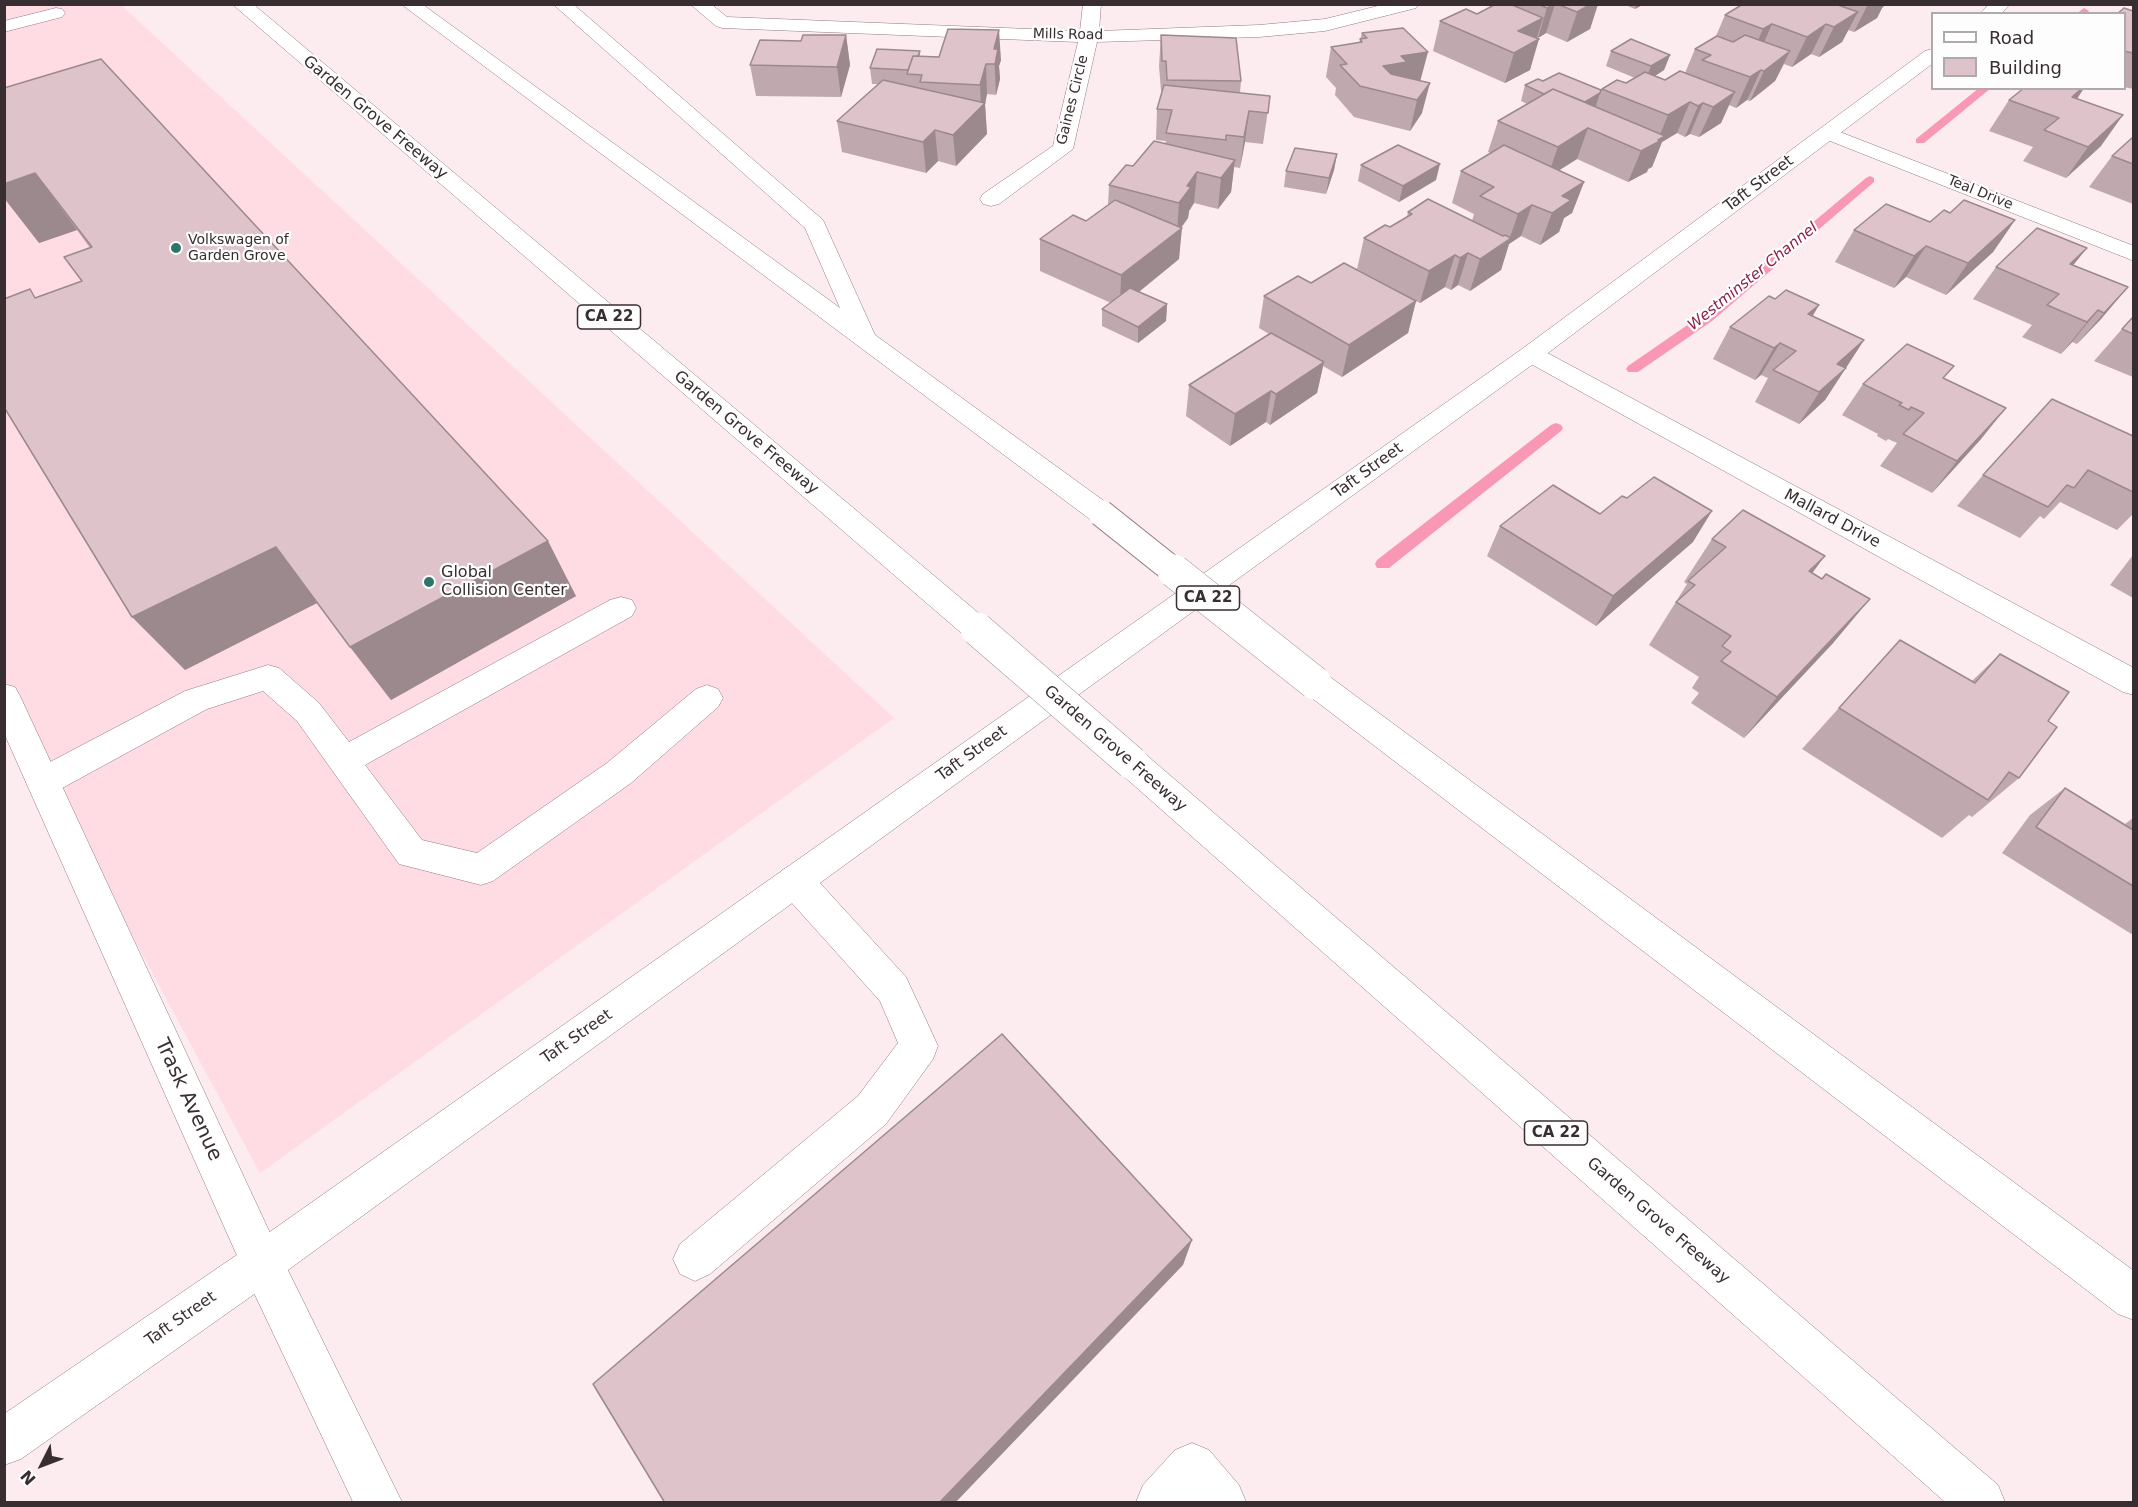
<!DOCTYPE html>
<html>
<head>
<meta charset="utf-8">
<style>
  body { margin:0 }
  #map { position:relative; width:2138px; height:1507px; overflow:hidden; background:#fcebef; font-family:"DejaVu Sans",sans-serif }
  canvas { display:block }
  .frame { position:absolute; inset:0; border:6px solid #382d30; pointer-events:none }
  .legend { position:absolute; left:1931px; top:12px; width:195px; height:78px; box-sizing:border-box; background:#fdfdfd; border:2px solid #aeaaab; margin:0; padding:8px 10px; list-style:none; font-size:18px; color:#382d30 }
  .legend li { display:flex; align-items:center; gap:12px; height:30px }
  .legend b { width:30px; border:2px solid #aeaaab }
  .north { position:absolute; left:12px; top:1435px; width:60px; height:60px; -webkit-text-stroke:4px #fdfdfd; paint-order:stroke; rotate:228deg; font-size:16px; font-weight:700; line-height:24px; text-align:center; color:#382d30 }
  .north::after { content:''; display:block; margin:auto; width:21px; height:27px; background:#382d30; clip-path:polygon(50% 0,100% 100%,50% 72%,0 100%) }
</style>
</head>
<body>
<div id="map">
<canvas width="2138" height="1507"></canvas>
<div class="frame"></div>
<ul class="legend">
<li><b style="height:8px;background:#fff"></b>Road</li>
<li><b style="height:16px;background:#dec4ca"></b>Building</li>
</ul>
<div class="north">N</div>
</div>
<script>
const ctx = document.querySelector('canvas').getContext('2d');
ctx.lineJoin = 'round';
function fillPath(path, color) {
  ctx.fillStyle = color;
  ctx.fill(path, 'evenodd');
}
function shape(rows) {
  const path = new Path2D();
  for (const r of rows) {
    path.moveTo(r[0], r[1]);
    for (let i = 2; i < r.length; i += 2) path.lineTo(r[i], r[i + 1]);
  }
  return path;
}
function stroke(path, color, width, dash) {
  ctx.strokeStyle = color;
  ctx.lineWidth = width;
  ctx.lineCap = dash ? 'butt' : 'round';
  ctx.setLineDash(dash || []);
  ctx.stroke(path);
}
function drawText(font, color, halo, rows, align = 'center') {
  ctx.font = font + ' "DejaVu Sans",sans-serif';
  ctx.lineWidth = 4.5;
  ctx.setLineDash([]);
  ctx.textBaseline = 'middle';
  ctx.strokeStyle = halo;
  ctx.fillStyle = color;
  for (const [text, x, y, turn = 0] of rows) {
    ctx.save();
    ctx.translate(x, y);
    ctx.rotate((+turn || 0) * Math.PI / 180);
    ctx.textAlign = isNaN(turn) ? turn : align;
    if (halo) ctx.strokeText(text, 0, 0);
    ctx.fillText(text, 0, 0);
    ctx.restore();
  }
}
fillPath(shape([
  [4,5,121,5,894,718,260,1173,5,699]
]), '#ffdce4');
fillPath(shape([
  [2084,8,2089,11,2087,14,2076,14,2084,8],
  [1979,88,1991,88,1924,143,1916,143,1916,139,1979,88],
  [1870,176,1874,178,1874,182,1712,321,1638,372,1628,372,1626,369,1628,366,1702,315,1866,178,1870,176],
  [1556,423,1561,425,1563,428,1561,431,1389,568,1377,568,1375,564,1377,560,1551,425,1556,423]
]), '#f998b4');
const service = shape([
  [56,8,62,9,65,13,62,17,4,32,4,21,56,8],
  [621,597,632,600,636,608,632,616,365,765,422,840,477,853,607,763,696,689,707,685,718,689,723,698,718,707,631,783,493,881,481,885,399,864,297,721,263,691,207,709,55,792,43,796,31,792,26,782,31,772,185,691,268,665,279,668,319,703,349,742,610,600,621,597],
  [795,865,808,870,906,977,938,1046,933,1059,886,1124,710,1274,695,1281,680,1274,673,1259,680,1244,858,1096,898,1043,880,1001,782,892,777,881,782,870,795,865],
  [1192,1443,1209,1450,1239,1485,1246,1502,1136,1502,1143,1485,1175,1450,1192,1443]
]);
const minor = shape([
  [690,4,711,4,727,17,1080,31,1083,4,1101,4,1099,31,1259,25,1325,19,1386,4,1419,4,1416,8,1325,31,1259,37,1097,42,1073,149,999,204,991,206,983,204,980,199,983,194,1053,146,1078,42,722,28,716,26,690,4],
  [1827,127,2134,246,2134,261,1820,137,1817,133,1820,129,1827,127],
  [1531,346,1540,349,2134,668,2134,695,2123,692,1522,359,1518,354,1522,349,1531,346]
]);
const tertiary = shape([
  [1989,4,2010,4,2001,14,1980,14,1989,4],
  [1932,49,1932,64,1540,359,277,1278,21,1459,4,1465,4,1414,247,1248,1522,349,1925,51,1932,49]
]);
const secondary = shape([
  [4,684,15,687,20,696,277,1248,402,1502,353,1502,247,1278,4,733,4,684]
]);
const motorway = shape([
  [232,4,253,4,988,621,992,629,988,637,977,641,966,637,232,4],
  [401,4,422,4,840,308,805,228,553,4,573,4,823,220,875,335,1111,506,1115,513,1111,520,1101,523,1091,520,401,4],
  [1315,671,1326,674,2134,1271,2134,1320,2118,1314,1304,692,1299,683,1304,674,1315,671],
  [1132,749,1144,753,1998,1485,2005,1502,1945,1502,1120,773,1115,763,1120,753,1132,749]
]);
stroke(service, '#927a80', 1);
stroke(minor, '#927a80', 1);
stroke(tertiary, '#927a80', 1);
stroke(secondary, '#927a80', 1);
stroke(motorway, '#927a80', 1);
fillPath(service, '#fff');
fillPath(minor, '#fff');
fillPath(tertiary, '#fff');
fillPath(secondary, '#fff');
fillPath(motorway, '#fff');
const motorwayBridgeFar1 = shape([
  [1101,513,1175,572]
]);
const motorwayBridge = shape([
  [1174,571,1315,683],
  [977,629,1132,763]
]);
stroke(motorwayBridgeFar1, '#927a80', 28, []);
stroke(motorwayBridge, '#927a80', 34, []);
stroke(motorwayBridgeFar1, '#fff', 26);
stroke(motorwayBridge, '#fff', 33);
fillPath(shape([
  [1515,4,1598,4,1590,29,1567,42,1546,33,1538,38,1537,37,1530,70,1505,83,1433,51,1440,21,1514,6],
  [1623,4,1644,4,1635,9],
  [1743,4,1886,4,1882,8,1877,18,1854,32,1848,30,1842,42,1819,57,1811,54,1792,67,1784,64,1775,81,1750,101,1747,100,1736,108,1729,105,1721,123,1699,137,1690,134,1685,137,1677,133,1662,142,1652,167,1648,169,1647,172,1628,182,1577,159,1559,170,1584,182,1572,213,1564,218,1559,232,1540,245,1521,236,1509,244,1501,270,1470,291,1458,285,1451,290,1445,287,1420,303,1357,269,1364,238,1390,227,1407,217,1408,212,1472,221,1474,214,1452,203,1461,171,1491,153,1488,152,1498,121,1527,104,1521,101,1525,85,1543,81,1601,90,1602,89,1626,83,1635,78,1606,66,1611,51,1670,55,1664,70,1655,76,1665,80,1685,73,1695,49,1716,36,1725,15],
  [2133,11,2133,89,2124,87,2124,14],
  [1362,33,1421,81,1422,113,1410,131,1354,117,1335,95,1336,88,1326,77,1331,47,1359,43],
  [846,35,850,65,841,97,756,96,750,65,801,41],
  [1161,35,1241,81,1240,93,1270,96,1263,144,1245,142,1240,168,1234,167,1231,192,1218,209,1194,203,1189,211,1188,218,1181,228,1179,259,1139,292,1167,304,1166,321,1138,343,1102,326,1102,309,1111,303,1040,271,1040,239,1086,221,1108,205,1109,185,1133,166,1165,144,1166,141,1156,140,1157,109,1162,91,1161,91,1159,66],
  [920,51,920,56,1001,60,999,66,1000,79,996,95,987,94,985,104,987,134,956,166,938,161,926,173,842,152,837,121,878,84,872,84,870,68],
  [4,88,576,596,391,700,317,603,185,670,37,298,82,281,90,248,77,230,39,243],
  [2024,88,2084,88,2077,99,2101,146,2066,178,2023,161,2033,147,1989,131,2009,100],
  [2133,137,2133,204,2089,187,2112,156],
  [1337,154,1334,170,1326,194,1284,187,1286,171],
  [1361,165,1436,180,1399,202,1358,181],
  [1950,213,2015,220,1993,252,1946,295,1906,277,1894,288,1835,262,1854,230,1930,222],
  [2087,248,2073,265,2128,287,2101,319,2077,344,2072,342,2061,354,2022,337,2032,325,1973,299,1996,267],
  [1311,283,1416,301,1408,333,1342,377,1323,366,1317,393,1270,425,1266,422,1230,446,1186,416,1189,385,1269,334,1259,328,1264,296],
  [1775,299,1819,305,1812,317,1864,340,1825,400,1799,424,1755,402,1768,378,1761,375,1755,380,1713,359,1730,327],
  [2133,317,2133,377,2094,361,2122,329],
  [1945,379,1981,439,1932,493,1880,466,1897,443,1888,439,1886,441,1877,436,1878,434,1842,415,1863,384],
  [2133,436,2133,514,2117,530,2060,502,2044,519,2040,516,2020,538,1957,506,1983,475],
  [1600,514,1693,542,1596,626,1487,556,1500,526],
  [1712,539,1812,573,1834,642,1744,738,1691,703,1699,693,1692,688,1699,677,1649,645,1687,584,1684,582],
  [2133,555,2133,598,2110,585],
  [1900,640,1972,681,2000,654,2048,721,2019,778,1972,817,1969,815,1942,838,1802,749],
  [2065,788,2125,824,2133,818,2133,935,2002,853,2030,815]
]), '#bfa9ae');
fillPath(shape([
  [1554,4,1555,4,1546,33,1538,38,1547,8],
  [1580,4,1598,4,1590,29,1567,42],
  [1637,4,1644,4,1635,9],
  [1868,4,1886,4,1882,8,1877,18,1854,32],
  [1858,12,1842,42,1819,57,1834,27],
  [1543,18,1536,41,1539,39,1530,70,1505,83,1514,53,1518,31],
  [1772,24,1759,54,1750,59,1763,29],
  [1826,24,1811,54,1792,67,1807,37],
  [999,30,1001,60,999,66,1000,79,996,95,994,49],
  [846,35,850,65,841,97,837,67],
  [1790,51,1775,81,1750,101,1764,71],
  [1428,52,1420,82,1402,85,1383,66,1401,56],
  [1670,55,1664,70,1645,82,1651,66],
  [986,64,987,94,985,104,987,134,956,166,953,135,981,107,980,85],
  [1761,70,1747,100,1736,108,1750,77],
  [1430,83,1422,113,1410,131,1417,100],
  [2082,88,2084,88,2066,115,2072,97],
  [1735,92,1721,123,1699,137,1713,107],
  [1600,93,1595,109,1576,107],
  [1690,102,1677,133,1662,142,1652,167,1648,169,1647,172,1628,182,1641,151,1657,142,1668,115],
  [1703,103,1690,134,1685,137,1698,106],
  [1249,111,1245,142,1240,168,1244,137],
  [2123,115,2101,146,2066,178,2088,147],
  [1588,128,1577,159,1547,178,1558,147],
  [935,130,938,161,926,173,923,142],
  [1337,154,1334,170,1326,194,1329,178],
  [1235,160,1231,192,1218,209,1221,178],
  [1440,164,1436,180,1399,202,1403,186],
  [1197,172,1194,203,1189,211,1188,218,1180,229,1182,228,1179,259,1120,307,1121,275,1177,232,1179,203,1187,186],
  [35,173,77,230,39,243,4,198,4,184],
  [1584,182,1572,213,1564,218,1559,232,1540,245,1552,213,1562,196],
  [1532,205,1521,236,1509,244,1501,270,1470,291,1480,259,1509,240,1518,214],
  [2015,220,1993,252,1946,295,1968,263],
  [1926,246,1906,277,1894,288,1914,256],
  [2087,248,2062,279,2070,264],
  [1468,253,1458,285,1451,290,1460,258],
  [1455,255,1445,287,1420,303,1429,271],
  [2128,287,2101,319,2077,344,2104,313],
  [1416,301,1408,333,1342,377,1349,345],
  [1167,304,1166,321,1138,343,1138,327],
  [1819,305,1800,337,1808,314],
  [2098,310,2072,342,2061,354,2087,322],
  [1864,340,1825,400,1799,424,1837,364],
  [1780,343,1761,375,1755,380,1774,348],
  [1324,362,1317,393,1270,425,1276,394],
  [1271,391,1266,422,1230,446,1235,414],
  [2006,408,1981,439,1932,493,1957,461],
  [1712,511,1693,542,1596,626,1613,596],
  [548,541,576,596,391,700,350,647],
  [276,547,319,602,185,670,132,617],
  [1825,556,1792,600,1809,571],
  [1870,599,1834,642,1744,738,1777,697],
  [1192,1240,1183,1265,955,1503,939,1503]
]), '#9b898d');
const building = shape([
  [1496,4,1510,4,1543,18,1518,31,1539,39,1514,53,1440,21,1466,9,1477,14,1496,4],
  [1538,4,1554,4,1547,8,1538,4],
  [1557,4,1591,4,1577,12,1557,4],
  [1743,4,1835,4,1858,12,1834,27,1826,24,1807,37,1772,24,1763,29,1725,15,1743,4],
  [2124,8,2133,11,2133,53,2124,51,2124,14,2117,14,2124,8],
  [1403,28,1428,52,1401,56,1407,62,1383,66,1391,74,1430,83,1417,100,1360,86,1340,65,1347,64,1331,47,1362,42,1360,39,1367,38,1362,33,1403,28],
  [948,29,999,30,994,49,998,49,995,64,986,64,980,85,920,82,922,75,907,74,913,56,939,57,948,29],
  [803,35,846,35,837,67,750,65,760,40,801,41,803,35],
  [1161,35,1236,38,1241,81,1167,80,1166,61,1162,61,1161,35],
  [1745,35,1790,51,1764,71,1761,70,1750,77,1702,60,1711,55,1695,49,1717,36,1733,42,1745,35],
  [1631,39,1670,55,1651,66,1611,51,1631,39],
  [877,49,920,51,918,56,913,56,908,70,870,68,877,49],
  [101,59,548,541,350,647,276,547,132,617,4,407,4,299,30,289,35,298,82,281,64,257,92,247,35,173,4,184,4,88,101,59],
  [1680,71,1735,92,1713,107,1703,103,1698,106,1690,102,1668,115,1602,89,1617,80,1626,83,1645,72,1665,80,1680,71],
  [1559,73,1601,90,1600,93,1585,102,1553,89,1544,94,1525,85,1538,79,1543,81,1559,73],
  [883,80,985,103,953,135,935,130,923,142,837,121,883,80],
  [1164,85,1270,96,1268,113,1249,111,1244,137,1226,135,1226,140,1166,133,1172,110,1157,109,1164,85],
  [2024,88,2082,88,2072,97,2123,115,2088,147,2044,130,2059,118,2009,100,2024,88],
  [1553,89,1665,136,1658,140,1660,141,1641,151,1588,128,1558,147,1498,121,1553,89],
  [2133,137,2133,164,2112,156,2133,137],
  [1154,141,1235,160,1221,178,1197,172,1187,186,1191,187,1179,203,1109,185,1126,165,1133,166,1154,141],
  [1398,145,1440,164,1403,186,1361,165,1398,145],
  [1504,145,1584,182,1562,196,1571,200,1552,213,1532,205,1518,214,1480,196,1494,187,1461,171,1504,145],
  [1295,148,1337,154,1329,178,1286,171,1295,148],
  [1428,199,1503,236,1505,235,1511,238,1480,259,1468,253,1460,258,1455,255,1429,271,1364,238,1385,225,1390,227,1412,214,1408,212,1428,199],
  [1115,200,1182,228,1121,275,1040,239,1073,215,1086,221,1115,200],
  [1964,200,2015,220,1968,263,1926,246,1914,256,1854,230,1886,204,1930,222,1944,210,1950,213,1964,200],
  [2037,228,2087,248,2070,264,2128,287,2104,313,2098,310,2087,322,2047,305,2059,294,1996,267,2037,228],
  [1344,263,1416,301,1349,345,1264,296,1298,276,1311,283,1344,263],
  [1130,288,1167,304,1138,327,1102,309,1130,288],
  [1786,290,1819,305,1808,314,1864,340,1837,364,1846,368,1819,392,1773,370,1796,351,1780,343,1774,348,1730,327,1769,296,1775,299,1786,290],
  [2133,317,2133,334,2122,329,2133,317],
  [1271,333,1324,362,1276,394,1271,391,1235,414,1189,385,1271,333],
  [1907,344,1954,366,1943,378,2006,408,1957,461,1903,434,1924,413,1911,407,1909,410,1899,405,1902,403,1863,384,1907,344],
  [2052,399,2133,436,2133,492,2088,470,2074,488,2067,485,2048,507,1983,475,2052,399],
  [1654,477,1712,511,1613,596,1500,526,1553,485,1600,514,1622,496,1627,498,1654,477],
  [1743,510,1825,556,1809,571,1822,579,1826,574,1870,599,1777,697,1721,661,1731,652,1722,646,1731,636,1676,602,1695,585,1688,581,1726,547,1712,539,1743,510],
  [1900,640,1975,683,2000,654,2069,692,2048,721,2057,727,2019,778,2009,772,1988,800,1839,708,1900,640],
  [2065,788,2133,830,2133,886,2036,827,2065,788],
  [1002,1034,1192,1240,939,1503,665,1503,593,1384,1002,1034]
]);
fillPath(building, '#dec4ca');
stroke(building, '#9b898d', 1.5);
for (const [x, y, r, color] of [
  [176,248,6,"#2e7469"],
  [429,582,6,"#2e7469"]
]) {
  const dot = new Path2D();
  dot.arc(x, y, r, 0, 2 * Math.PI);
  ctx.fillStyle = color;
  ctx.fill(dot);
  stroke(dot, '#fdfdfd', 2);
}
drawText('14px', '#382d30', '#fdfdfd', [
  ["Mills Road",1068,35,1],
  ["Gaines Circle",1073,100,-76],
  ["Teal Drive",1980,193,22]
]);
drawText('14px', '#382d30', '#fdfdfd', [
  ["Volkswagen of",188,240],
  ["Garden Grove",188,256]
], 'left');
drawText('italic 15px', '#8d1e4b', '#fdfdfd', [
  ["Westminster Channel",1753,277,-39]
]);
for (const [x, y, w] of [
  [609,317,63],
  [1208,598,63],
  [1556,1133,63]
]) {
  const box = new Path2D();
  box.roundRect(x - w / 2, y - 12, w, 24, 4.5);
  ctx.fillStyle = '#fdfdfd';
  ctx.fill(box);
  stroke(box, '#382d30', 1.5);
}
drawText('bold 15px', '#382d30', null, [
  ["CA 22",609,317],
  ["CA 22",1208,598],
  ["CA 22",1556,1133]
]);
drawText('16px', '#382d30', '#fdfdfd', [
  ["Garden Grove Freeway",375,118,40],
  ["Taft Street",1759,184,-37],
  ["Garden Grove Freeway",746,433,40],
  ["Taft Street",1368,471,-36],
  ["Mallard Drive",1832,519,28],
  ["Garden Grove Freeway",1115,749,41],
  ["Taft Street",972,754,-36],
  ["Taft Street",577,1037,-35],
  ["Garden Grove Freeway",1658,1221,41],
  ["Taft Street",181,1319,-35]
]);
drawText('16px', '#382d30', '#fdfdfd', [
  ["Global",441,573],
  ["Collision Center",441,591]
], 'left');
drawText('20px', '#382d30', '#fdfdfd', [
  ["Trask Avenue",188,1100,65]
]);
</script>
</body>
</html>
